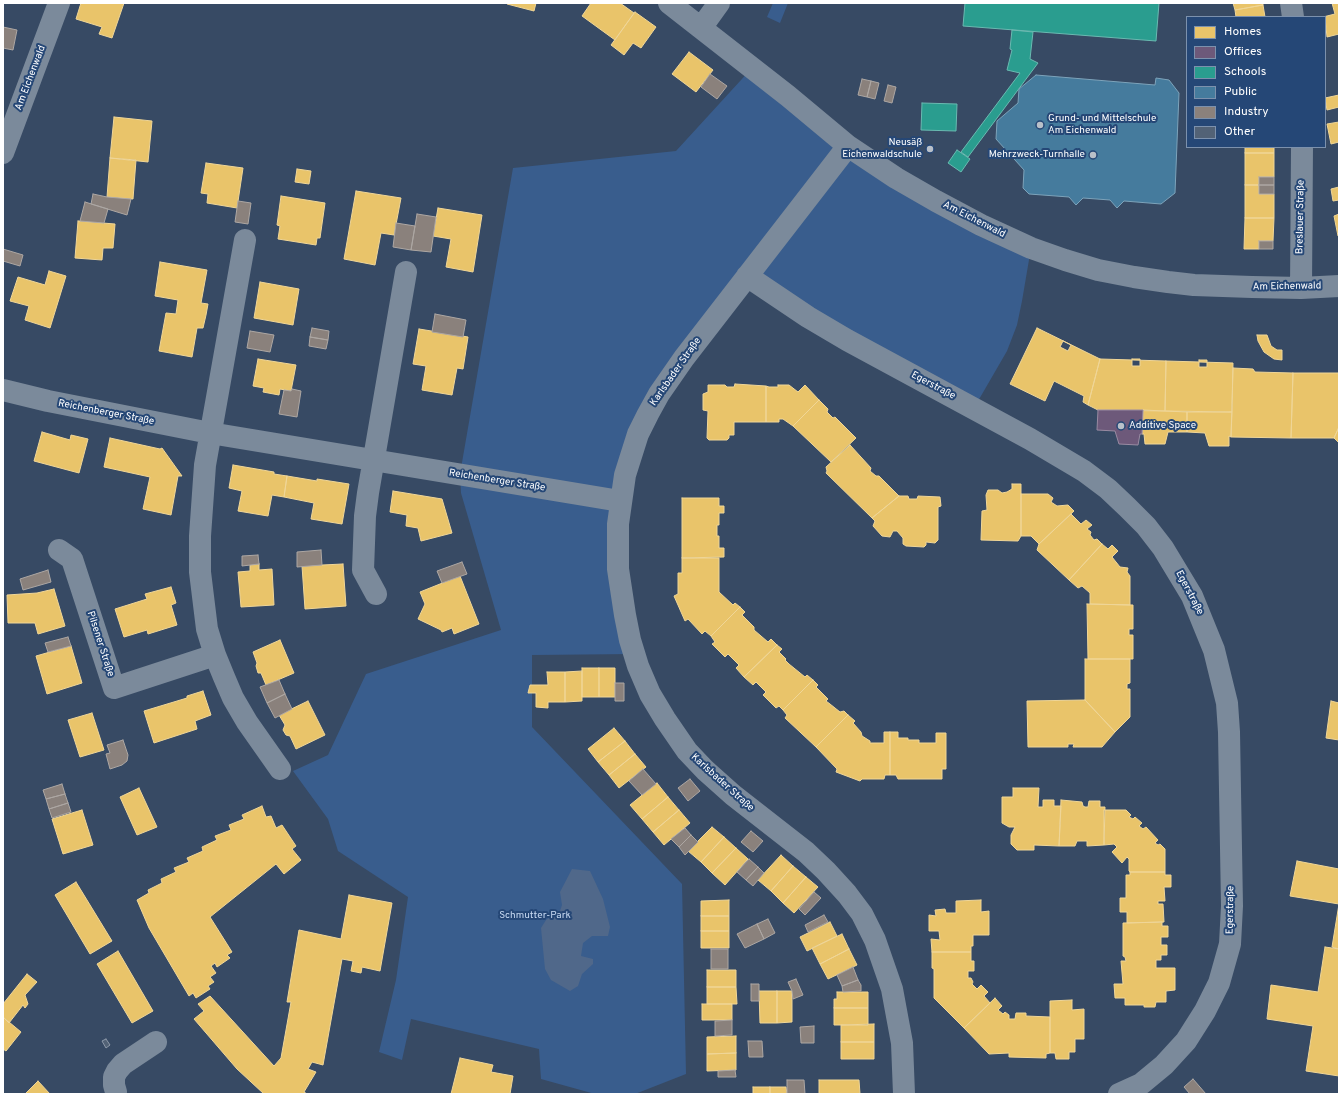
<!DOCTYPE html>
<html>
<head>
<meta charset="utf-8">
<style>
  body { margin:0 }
  #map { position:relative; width:1342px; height:1097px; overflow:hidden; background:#374a64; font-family:Overpass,sans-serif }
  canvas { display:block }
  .frame { position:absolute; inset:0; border:4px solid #fff; pointer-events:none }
  .legend { position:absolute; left:1186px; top:16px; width:140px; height:132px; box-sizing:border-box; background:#254776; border:1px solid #7c91ad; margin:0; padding:5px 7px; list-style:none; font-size:12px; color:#fff }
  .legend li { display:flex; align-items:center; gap:8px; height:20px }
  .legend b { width:20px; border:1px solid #7c91ad }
</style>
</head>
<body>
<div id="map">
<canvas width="1342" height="1097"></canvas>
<div class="frame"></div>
<ul class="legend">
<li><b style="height:11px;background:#e9c46a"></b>Homes</li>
<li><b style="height:11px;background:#6d597a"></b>Offices</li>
<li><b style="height:11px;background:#2a9d8f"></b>Schools</li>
<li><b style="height:11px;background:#457b9d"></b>Public</li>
<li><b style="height:11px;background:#8a817c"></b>Industry</li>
<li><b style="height:11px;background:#526276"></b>Other</li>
</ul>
</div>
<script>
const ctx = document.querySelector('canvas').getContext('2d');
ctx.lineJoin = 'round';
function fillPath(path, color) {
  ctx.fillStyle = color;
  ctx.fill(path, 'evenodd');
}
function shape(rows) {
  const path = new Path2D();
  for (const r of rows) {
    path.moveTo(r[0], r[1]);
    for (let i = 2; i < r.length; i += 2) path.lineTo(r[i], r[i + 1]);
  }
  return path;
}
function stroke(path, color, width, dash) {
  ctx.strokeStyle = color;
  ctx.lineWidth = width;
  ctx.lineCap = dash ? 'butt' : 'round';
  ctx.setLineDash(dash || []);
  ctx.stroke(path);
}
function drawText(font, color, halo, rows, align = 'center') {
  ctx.font = font + ' Overpass,sans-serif';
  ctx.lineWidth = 4;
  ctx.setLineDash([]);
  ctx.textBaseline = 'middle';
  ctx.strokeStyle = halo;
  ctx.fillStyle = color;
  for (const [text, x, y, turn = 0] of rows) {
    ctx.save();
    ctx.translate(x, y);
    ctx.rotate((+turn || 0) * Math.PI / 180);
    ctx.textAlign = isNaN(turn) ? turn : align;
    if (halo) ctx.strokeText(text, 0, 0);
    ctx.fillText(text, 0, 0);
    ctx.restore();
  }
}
fillPath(shape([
  [773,3,788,3,780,23,767,17],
  [752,68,848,146,1031,248,1022,301,1017,325,1007,351,974,408,748,276,672,375,620,501,634,654,532,655,532,727,682,884,686,1074,635,1094,595,1094,541,1079,539,1049,411,1019,402,1060,379,1052,396,980,408,897,338,851,328,819,293,771,328,755,366,674,501,630,461,493,460,474,513,168,676,151]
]), '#395d8d');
fillPath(shape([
  [572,869,590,871,603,899,610,927,608,936,592,936,583,943,581,956,593,959,593,964,582,974,578,986,570,991,551,980,545,969,541,928,546,920,560,911,562,905,560,892]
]), '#50688a');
const homes = shape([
  [81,3,124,3,112,38,99,34,102,27,76,19,81,3],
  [507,3,536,3,534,11,507,4,507,3],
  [591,3,620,3,634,13,615,40,582,16,591,3],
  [1233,3,1262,3,1263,5,1235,10,1233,3],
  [1332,3,1339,3,1339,34,1327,37,1325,17,1323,17,1335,14,1332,3],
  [1263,5,1265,17,1236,17,1235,10,1263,5],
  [635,12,656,27,641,48,633,43,624,55,611,45,635,12],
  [689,52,713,70,696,92,672,74,689,52],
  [1339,95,1339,107,1327,110,1325,98,1339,95],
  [114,117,152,121,148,162,110,158,114,117],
  [1339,122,1339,142,1331,144,1327,124,1339,122],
  [1245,147,1274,147,1274,153,1245,153,1245,147],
  [1245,153,1274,153,1274,177,1259,177,1259,185,1245,185,1245,153],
  [110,158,136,160,133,199,107,197,110,158],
  [206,163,243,168,237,208,207,203,208,194,201,193,206,163],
  [297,169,311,171,309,184,295,182,297,169],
  [1245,185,1259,185,1259,194,1274,194,1274,218,1245,218,1245,185],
  [1339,187,1339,200,1333,201,1331,189,1339,187],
  [356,191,401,198,394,235,381,233,375,265,344,259,356,191],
  [281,196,325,203,320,238,317,238,316,245,278,239,280,226,277,225,281,196],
  [438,208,482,215,473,272,446,267,451,239,433,236,438,208],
  [1339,214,1339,235,1338,236,1334,216,1339,214],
  [1245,218,1274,218,1273,241,1259,241,1259,249,1244,249,1245,218],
  [78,221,115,224,113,248,103,248,102,260,75,258,78,221],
  [160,262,207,270,201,303,208,304,206,315,203,328,197,328,192,357,159,351,166,313,176,314,178,300,155,296,160,262],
  [49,271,66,276,50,328,25,320,29,306,10,301,18,277,45,285,49,271],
  [260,282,299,289,293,325,254,318,260,282],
  [1037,328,1100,359,1088,405,1083,402,1084,396,1054,381,1045,401,1010,384,1037,328],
  [419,329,468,337,463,369,457,368,452,395,422,390,426,366,413,364,419,329],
  [1257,335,1267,335,1271,346,1277,350,1282,350,1282,360,1274,359,1264,352,1258,341,1257,335],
  [1063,341,1071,345,1068,351,1060,347,1063,341],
  [258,359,296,365,291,391,280,389,279,395,263,392,264,388,253,386,258,359],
  [1100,359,1166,361,1165,411,1098,410,1088,405,1100,359],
  [1132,359,1140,359,1140,366,1132,366,1132,359],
  [1199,360,1207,360,1207,367,1199,367,1199,360],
  [1166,361,1233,363,1232,412,1165,411,1166,361],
  [1233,368,1253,369,1255,372,1293,373,1291,438,1231,437,1233,368],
  [1293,373,1339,373,1339,427,1334,438,1291,438,1293,373],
  [735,384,766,386,766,422,734,422,734,435,729,435,729,438,727,440,709,440,707,438,708,411,703,410,703,394,708,392,708,385,725,385,727,387,734,387,735,384],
  [778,385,789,385,798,392,805,385,819,400,793,426,783,419,779,419,779,422,766,422,766,386,769,387,778,387,778,385],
  [819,400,828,409,827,412,833,418,835,417,856,438,831,462,793,426,819,400],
  [1143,410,1187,412,1187,432,1168,432,1165,444,1145,444,1144,434,1142,434,1143,410],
  [1187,412,1232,412,1231,437,1229,436,1229,446,1209,446,1205,433,1187,432,1187,412],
  [1339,427,1339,443,1334,438,1339,427],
  [42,432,70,440,71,435,88,439,79,473,34,461,42,432],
  [110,438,160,449,162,448,182,476,178,476,171,515,143,509,150,477,104,467,110,438],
  [850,445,871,468,870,471,876,476,879,476,899,496,872,518,826,473,827,471,826,467,850,445],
  [233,465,274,472,274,474,287,476,284,497,272,495,268,516,238,511,242,491,229,488,233,465],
  [287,476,317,481,317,479,349,484,342,524,311,519,314,503,284,497,287,476],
  [1012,484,1021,484,1021,536,1018,541,981,540,982,511,987,510,986,495,988,490,998,490,1002,493,1007,492,1012,489,1012,484],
  [393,491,442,499,452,533,421,541,418,528,406,526,407,515,390,512,393,491],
  [1021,494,1048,494,1053,498,1051,502,1057,506,1068,505,1074,511,1039,544,1031,536,1021,536,1021,494],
  [899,496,908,496,909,499,917,499,918,496,940,497,941,506,938,507,938,540,935,543,926,542,926,545,924,547,906,546,903,544,903,538,897,531,893,531,890,537,882,536,873,526,875,521,872,518,899,496],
  [682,498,719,498,719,506,724,506,724,513,719,513,719,525,717,525,717,536,719,536,719,548,724,548,724,557,682,558,682,498],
  [1071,514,1081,524,1086,520,1092,525,1087,529,1091,532,1090,535,1094,540,1097,539,1102,544,1069,580,1037,550,1039,544,1071,514],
  [1102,544,1108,549,1112,545,1118,551,1112,557,1120,567,1128,568,1127,572,1130,576,1130,605,1090,604,1090,593,1082,586,1078,588,1069,580,1102,544],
  [682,558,719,558,719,592,733,605,735,603,740,607,711,636,705,631,702,634,688,619,685,621,674,596,678,594,678,573,682,573,682,558],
  [259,564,259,570,272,569,274,605,241,607,238,572,250,571,250,565,259,564],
  [343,564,346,606,305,609,302,566,343,564],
  [460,576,479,624,454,634,452,628,442,632,441,630,418,619,425,604,420,592,460,576],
  [171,587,176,603,171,605,177,625,148,634,147,630,124,637,115,609,147,599,145,594,171,587],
  [54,589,65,626,38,634,35,623,8,623,7,595,37,593,54,589],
  [1087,604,1133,605,1133,629,1129,629,1129,635,1133,635,1133,659,1088,659,1087,604],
  [740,607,745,612,742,615,754,627,754,630,768,642,771,639,777,645,744,677,736,668,739,665,728,654,725,657,712,644,715,642,711,636,740,607],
  [280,640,294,673,266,685,261,673,258,673,256,666,257,663,253,652,280,640],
  [777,645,782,649,779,652,786,659,785,660,789,664,805,677,807,675,813,680,783,710,779,706,776,708,763,695,766,692,756,682,753,685,744,677,777,645],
  [71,646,82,683,47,694,36,656,71,646],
  [1085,659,1130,659,1130,683,1127,684,1127,689,1130,689,1130,717,1115,732,1085,700,1085,659],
  [582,668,599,668,599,697,582,697,582,668],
  [599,668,615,668,615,697,599,697,599,668],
  [582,671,582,701,565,702,565,672,582,671],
  [547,672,565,672,565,702,548,702,548,708,536,707,536,693,528,693,530,685,548,685,547,672],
  [813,680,818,685,816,687,828,699,826,701,830,704,840,712,844,711,848,715,816,747,785,718,787,715,783,710,813,680],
  [203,691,211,715,195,721,197,729,154,743,144,711,187,698,187,696,203,691],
  [1085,700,1115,732,1102,747,1073,747,1074,744,1068,744,1068,747,1028,747,1027,701,1085,700],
  [308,701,325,735,296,749,290,736,286,735,283,730,285,725,279,715,308,701],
  [1331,701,1339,703,1339,740,1326,738,1331,701],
  [92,713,104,750,80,757,68,720,92,713],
  [848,715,855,721,853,723,861,732,862,736,870,741,870,743,884,743,884,732,890,732,890,775,885,775,884,779,862,779,860,781,836,772,837,769,816,747,848,715],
  [614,728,625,741,598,762,588,749,614,728],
  [890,732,898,732,898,738,908,738,908,740,919,740,919,743,936,743,936,733,946,733,946,769,942,769,942,779,898,779,896,775,890,775,890,732],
  [625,741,635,754,609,775,598,762,625,741],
  [635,754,646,767,619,788,609,775,635,754],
  [657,783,668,797,642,819,630,805,657,783],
  [139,788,157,827,137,835,120,797,139,788],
  [1013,788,1039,788,1038,807,1043,807,1043,800,1054,800,1054,806,1061,806,1059,846,1034,845,1034,850,1017,850,1011,844,1011,835,1015,827,1009,827,1002,823,1002,797,1013,797,1013,788],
  [668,797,679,810,653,832,642,819,668,797],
  [1061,800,1082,802,1083,806,1085,807,1088,807,1089,801,1100,801,1100,807,1105,807,1104,845,1087,846,1087,841,1077,841,1075,846,1059,846,1061,800],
  [262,806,266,817,271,816,276,828,282,825,296,846,292,849,301,860,284,874,276,864,210,917,232,952,227,955,230,958,217,967,215,963,211,966,216,973,210,977,214,982,208,986,210,989,196,998,193,993,189,996,149,928,137,900,149,893,148,890,162,883,161,879,176,872,174,868,189,862,187,858,203,851,202,847,217,840,215,836,231,830,229,825,244,819,242,815,262,806],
  [82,810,93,845,63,854,52,819,82,810],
  [679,810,690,823,664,845,653,832,679,810],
  [1104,810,1126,810,1131,815,1129,817,1133,819,1135,817,1142,823,1139,826,1143,829,1146,827,1158,840,1155,843,1158,845,1160,844,1165,849,1165,872,1130,872,1129,871,1129,859,1127,857,1122,863,1112,852,1117,847,1114,844,1104,845,1104,810],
  [712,827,724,837,701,862,688,851,712,827],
  [724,837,736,848,712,873,701,862,724,837],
  [736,848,748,859,725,885,712,873,736,848],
  [781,855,793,866,771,891,758,880,781,855],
  [1297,861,1339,869,1339,949,1332,947,1339,904,1290,896,1297,861],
  [793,866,806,877,783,903,771,891,793,866],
  [1130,872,1165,872,1165,875,1171,875,1171,887,1164,887,1165,901,1158,901,1158,904,1163,904,1164,922,1127,923,1127,912,1120,912,1120,898,1126,898,1126,875,1130,875,1130,872],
  [806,877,818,887,794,913,783,903,806,877],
  [76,882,112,941,90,954,55,895,76,882],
  [349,895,392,903,380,971,362,967,361,973,351,971,353,961,342,959,323,1065,312,1062,308,1069,316,1072,304,1092,307,1094,264,1094,237,1069,194,1019,204,1011,198,1004,210,996,274,1066,281,1058,291,1002,287,1002,299,930,341,939,349,895],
  [729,900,729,916,701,916,701,901,729,900],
  [981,900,981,912,989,911,989,935,973,935,973,946,971,946,971,952,932,952,931,939,940,940,939,931,929,931,929,915,936,916,935,910,945,909,946,913,956,913,956,901,981,900],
  [701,916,729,916,729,931,701,931,701,916],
  [830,922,837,936,807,951,800,937,830,922],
  [1162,922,1162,926,1168,926,1168,937,1161,937,1161,945,1167,945,1167,955,1161,955,1161,960,1156,960,1156,968,1175,968,1175,990,1166,991,1166,1002,1156,1002,1155,1007,1144,1007,1144,1005,1125,1005,1125,998,1115,998,1114,984,1123,984,1121,961,1126,961,1125,957,1123,956,1123,923,1162,922],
  [701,931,729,931,729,948,701,948,701,931],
  [842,934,849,949,820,964,812,948,842,934],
  [1325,947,1339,949,1339,1076,1306,1071,1313,1026,1267,1019,1271,985,1318,992,1325,947],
  [849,949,857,965,828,979,820,964,849,949],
  [118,951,153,1011,132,1023,97,964,118,951],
  [932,952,971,952,971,961,974,961,974,971,968,971,968,978,971,978,973,982,972,984,977,989,981,985,988,992,984,996,990,1003,964,1028,934,998,934,969,932,968,932,952],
  [707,970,736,970,736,987,707,987,707,970],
  [27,974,37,982,25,995,28,1004,25,1008,23,1005,9,1023,3,1017,3,1004,27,974],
  [707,987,736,987,737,1004,707,1004,707,987],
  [759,991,777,991,777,1023,760,1023,759,991],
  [777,991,792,991,792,1022,777,1023,777,991],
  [837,992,868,992,868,1008,834,1008,834,999,837,999,837,992],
  [995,998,1002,1006,998,1010,1003,1014,1005,1012,1009,1015,1009,1019,1015,1019,1016,1013,1026,1013,1026,1016,1050,1017,1050,1053,1046,1054,1046,1058,1009,1057,1009,1053,989,1054,964,1028,995,998],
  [1072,1000,1072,1010,1084,1009,1084,1039,1075,1039,1075,1052,1069,1052,1069,1059,1056,1059,1055,1053,1050,1053,1050,1001,1072,1000],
  [702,1004,732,1004,732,1020,702,1020,702,1004],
  [834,1008,868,1008,868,1025,834,1025,834,1008],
  [3,1017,21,1032,6,1051,3,1049,3,1017],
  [874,1024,874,1042,841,1042,841,1025,874,1024],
  [736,1036,736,1053,707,1054,707,1037,736,1036],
  [841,1042,874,1042,874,1059,841,1059,841,1042],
  [736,1053,736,1070,707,1071,707,1054,736,1053],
  [460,1058,493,1065,491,1072,513,1076,510,1094,451,1094,460,1058],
  [819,1080,859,1080,860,1094,819,1094,819,1080],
  [38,1081,50,1094,25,1094,38,1081],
  [753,1087,770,1087,770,1094,753,1094,753,1087],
  [770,1087,786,1087,787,1094,770,1094,770,1087]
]);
fillPath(homes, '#e9c46a');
stroke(homes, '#f0d697', 1);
const offices = shape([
  [1098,410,1143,410,1142,434,1140,434,1138,445,1119,444,1115,431,1097,430,1098,410]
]);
fillPath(offices, '#6d597a');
stroke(offices, '#998ba2', 1);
const schools = shape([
  [965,3,1159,3,1156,41,963,26,965,3],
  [1012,30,1033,32,1030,59,1038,63,968,157,961,152,1020,73,1007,70,1012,50,1010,49,1012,30],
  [922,103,957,104,956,131,921,130,922,103],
  [957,150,970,159,961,172,948,163,957,150]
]);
fillPath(schools, '#2a9d8f');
stroke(schools, '#6abab1', 1);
const public = shape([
  [1036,75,1155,85,1156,78,1169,80,1179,93,1175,193,1161,204,1124,201,1117,208,1110,200,1083,198,1076,205,1069,197,1029,194,1023,188,1024,170,996,139,997,121,1018,103,1019,89,1036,75]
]);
fillPath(public, '#457b9d');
stroke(public, '#7da3ba', 1);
const industry = shape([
  [3,27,17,30,13,50,3,48,3,27],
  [710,74,727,86,717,99,701,87,710,74],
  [862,79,871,81,867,97,858,95,862,79],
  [871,81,879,83,875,99,867,97,871,81],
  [888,85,896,87,892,103,884,101,888,85],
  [1259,177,1274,177,1274,185,1259,185,1259,177],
  [1259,185,1274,185,1274,194,1259,194,1259,185],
  [93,194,107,197,131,199,127,215,91,204,93,194],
  [238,201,251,203,248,224,235,222,238,201],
  [85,202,108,209,104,223,80,221,85,202],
  [417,214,436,217,431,252,411,250,417,214],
  [396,223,415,226,411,250,393,247,396,223],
  [1259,241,1273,241,1273,249,1259,249,1259,241],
  [3,249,23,255,20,266,3,261,3,249],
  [435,314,466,320,463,337,432,332,435,314],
  [312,328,329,331,328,340,310,337,312,328],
  [250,331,274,335,270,352,247,348,250,331],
  [310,337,328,340,326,349,309,346,310,337],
  [292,389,301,391,297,417,279,414,284,390,291,391,292,389],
  [321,550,322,565,297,567,297,552,321,550],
  [258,555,259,564,242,566,242,556,258,555],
  [462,562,467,574,442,583,437,571,462,562],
  [48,570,51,582,23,590,20,579,48,570],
  [68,637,71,646,48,652,45,643,68,637],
  [279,680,285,694,267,703,260,687,279,680],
  [615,683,624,683,624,701,615,701,615,683],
  [285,694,292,709,275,718,267,703,285,694],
  [123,740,128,755,127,761,122,765,110,769,106,754,110,753,107,745,123,740],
  [643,769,656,784,642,795,629,781,643,769],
  [690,779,700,791,688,801,678,788,690,779],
  [62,784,65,794,46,799,43,790,62,784],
  [65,794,68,803,49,809,46,799,65,794],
  [68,803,71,812,52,818,49,809,68,803],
  [685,828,691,835,679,847,671,839,685,828],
  [751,831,763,841,753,852,741,842,751,831],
  [691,835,698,842,685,855,679,847,691,835],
  [749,859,758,867,746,880,737,872,749,859],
  [758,867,764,873,753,886,746,880,758,867],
  [814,892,821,898,805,915,799,909,814,892],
  [824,915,828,922,808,932,805,925,824,915],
  [768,919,775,933,764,939,757,924,768,919],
  [757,924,764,939,745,948,737,934,757,924],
  [711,949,728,949,728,969,711,969,711,949],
  [853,967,858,980,842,986,837,975,853,967],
  [796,979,803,995,793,999,792,991,788,982,796,979],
  [858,980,861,985,861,991,843,992,842,986,858,980],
  [751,984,759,984,759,1001,751,1001,751,984],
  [732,1020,732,1035,715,1036,715,1021,732,1020],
  [814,1026,814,1043,801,1043,800,1027,814,1026],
  [748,1041,762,1041,763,1057,749,1057,748,1041],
  [735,1070,736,1077,718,1077,718,1071,735,1070],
  [1193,1079,1206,1094,1190,1094,1184,1087,1193,1079],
  [787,1080,804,1080,805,1094,787,1094,787,1080]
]);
fillPath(industry, '#8a817c');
stroke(industry, '#ada7a3', 1);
const building = shape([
  [106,1039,110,1045,106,1048,102,1041,106,1039]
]);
fillPath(building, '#526276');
stroke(building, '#8e9aaa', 1);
stroke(shape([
  [669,3,788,96,848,146,896,178,936,201,981,225,1031,248,1065,260,1098,270,1134,277,1168,282,1194,285,1252,287,1301,288,1339,286],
  [1291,3,1293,17],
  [701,28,719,3],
  [848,146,684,358,659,394,648,414,638,434,625,475,618,524,618,569,625,615,630,640,638,666,650,694,665,719,687,751,705,770,733,795,806,852,826,871,847,894,862,914,875,940,892,989,902,1043,904,1094],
  [3,153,59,3],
  [245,240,205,465,200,536,200,572,207,629,215,655,224,677,233,698,247,722,280,769],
  [747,276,808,317,847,340,1030,439,1084,471,1108,489,1127,507,1146,526,1163,548,1192,596,1214,650,1227,703,1229,732,1232,906,1230,944,1219,983,1205,1011,1186,1041,1164,1065,1141,1084,1119,1094],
  [1301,288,1302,147],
  [3,390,48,401,210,433,620,501],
  [59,550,72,559,114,688,215,655],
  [376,594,363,570,365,516,368,493,406,272],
  [116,1092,114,1085,114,1077,117,1071,123,1064,156,1042]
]), '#7b8a9b', 22);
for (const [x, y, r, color] of [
  [1040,125,4,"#b9c0c9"],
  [930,149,4,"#b9c0c9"],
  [1093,155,4,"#b9c0c9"],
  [1121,426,4,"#b9c0c9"]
]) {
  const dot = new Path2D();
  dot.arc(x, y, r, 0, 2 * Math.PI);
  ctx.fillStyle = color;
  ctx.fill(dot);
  stroke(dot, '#254776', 1.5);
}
drawText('10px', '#fff', '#254776', [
  ["Am Eichenwald",31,78,-69],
  ["Breslauer Straße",1301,217,-89],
  ["Am Eichenwald",974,220,27],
  ["Am Eichenwald",1287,287,-1],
  ["Karlsbader Straße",676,372,-55],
  ["Egerstraße",933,386,28],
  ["Reichenberger Straße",106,413,11],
  ["Reichenberger Straße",497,481,9],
  ["Egerstraße",1189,593,62],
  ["Pilsener Straße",100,644,72],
  ["Karlsbader Straße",722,783,42],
  ["Egerstraße",1231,910,-89]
]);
drawText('10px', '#fff', '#254776', [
  ["Grund- und Mittelschule",1048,119],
  ["Am Eichenwald",1048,131],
  ["Neusäß",922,143,"right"],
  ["Eichenwaldschule",922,155,"right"],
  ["Mehrzweck-Turnhalle",1085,155,"right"],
  ["Additive Space",1129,426]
], 'left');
drawText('10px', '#c8daf2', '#254776', [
  ["Schmutter-Park",535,916]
]);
</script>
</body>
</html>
